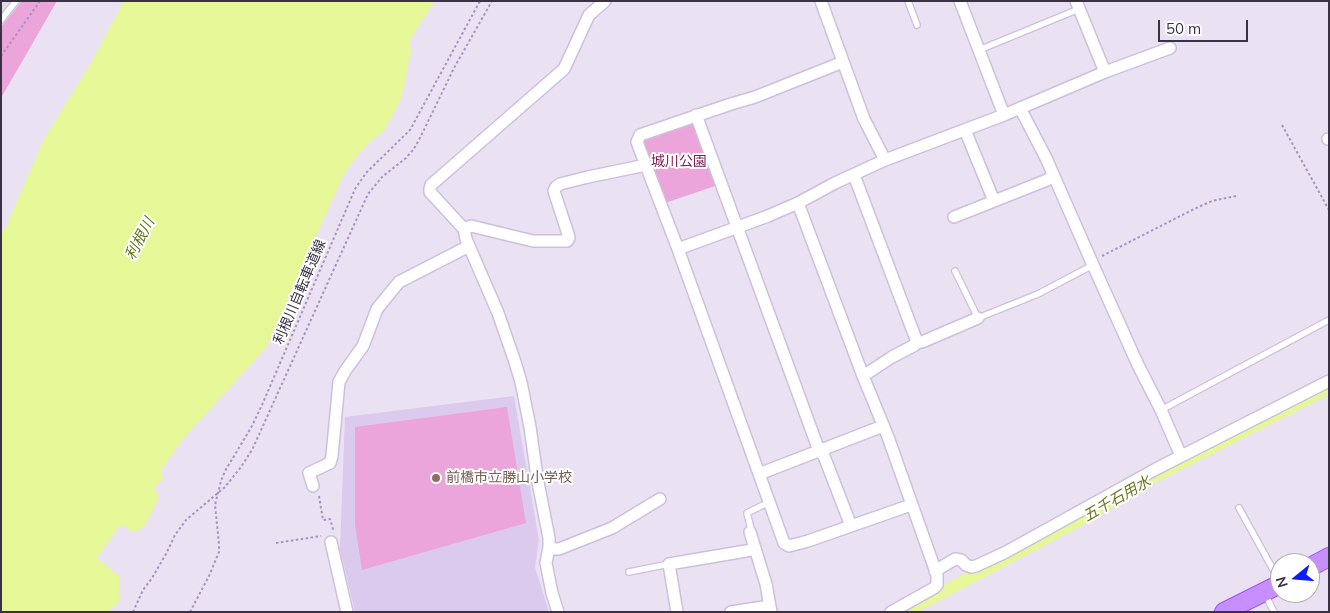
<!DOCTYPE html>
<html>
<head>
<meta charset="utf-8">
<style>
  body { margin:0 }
  #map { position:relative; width:1330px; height:613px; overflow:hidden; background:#eae1f3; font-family:Mulish,sans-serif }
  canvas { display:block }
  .frame { position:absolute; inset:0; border:2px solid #393245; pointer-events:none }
  .north { position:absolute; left:1270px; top:553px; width:50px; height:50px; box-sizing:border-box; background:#fff; border:1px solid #b0adb5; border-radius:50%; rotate:253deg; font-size:14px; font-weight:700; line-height:20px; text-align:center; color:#393245 }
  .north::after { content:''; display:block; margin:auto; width:18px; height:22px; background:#0c1cff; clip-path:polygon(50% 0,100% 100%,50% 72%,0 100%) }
  .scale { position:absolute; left:1158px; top:20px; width:90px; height:22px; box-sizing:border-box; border:2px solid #393245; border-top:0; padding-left:6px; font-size:15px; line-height:18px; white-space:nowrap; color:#393245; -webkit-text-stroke:4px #fff; paint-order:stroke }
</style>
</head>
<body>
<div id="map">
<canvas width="1330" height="613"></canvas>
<div class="frame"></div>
<div class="north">N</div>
<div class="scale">50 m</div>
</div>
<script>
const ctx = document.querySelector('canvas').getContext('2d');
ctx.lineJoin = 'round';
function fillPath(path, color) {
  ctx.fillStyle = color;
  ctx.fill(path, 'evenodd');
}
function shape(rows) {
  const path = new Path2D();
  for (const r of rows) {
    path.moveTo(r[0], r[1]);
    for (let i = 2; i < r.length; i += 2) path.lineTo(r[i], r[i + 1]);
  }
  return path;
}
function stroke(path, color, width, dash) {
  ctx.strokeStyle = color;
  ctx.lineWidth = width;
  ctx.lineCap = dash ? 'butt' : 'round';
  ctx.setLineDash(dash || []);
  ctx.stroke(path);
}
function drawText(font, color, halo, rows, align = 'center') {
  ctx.font = font + ' Mulish,"Noto Sans JP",sans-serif';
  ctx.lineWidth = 4;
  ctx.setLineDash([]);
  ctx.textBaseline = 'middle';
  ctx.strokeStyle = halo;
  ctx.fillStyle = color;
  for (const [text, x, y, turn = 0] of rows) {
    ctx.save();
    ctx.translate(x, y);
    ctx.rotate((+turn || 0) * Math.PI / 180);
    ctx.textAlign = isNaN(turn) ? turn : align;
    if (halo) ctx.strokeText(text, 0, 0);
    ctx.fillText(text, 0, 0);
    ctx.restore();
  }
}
fillPath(shape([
  [514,396,539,540,535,567,549,612,355,612,340,549,345,417]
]), '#dcc9ee');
fillPath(shape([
  [1,1,57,1,1,98],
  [690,122,697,126,718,185,665,203,642,145,645,139],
  [507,407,526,523,362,570,355,525,355,427]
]), '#eca5db');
fillPath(shape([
  [1,1,22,1,1,27]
]), '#dedbe2');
fillPath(shape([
  [124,1,435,1,410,40,411,53,401,99,384,131,370,142,356,157,343,176,266,348,182,440,161,471,163,479,154,488,159,497,145,526,135,532,120,525,97,558,119,576,119,602,108,612,1,612,1,234,6,227,44,139,88,68]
]), '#e5f796');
stroke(shape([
  [905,612,1084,518,1148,480,1329,388]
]), '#e5f796', 12);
const service = shape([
  [908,1,917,25],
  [1,20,16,1],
  [979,50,1079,9],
  [955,271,978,318,1038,294,1093,265],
  [1161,410,1329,320],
  [1239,508,1280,582],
  [750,532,751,529,747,513,769,502],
  [629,572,669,564],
  [1265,594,1274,612]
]);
const minor = shape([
  [821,1,864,119,885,160],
  [960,1,1004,115],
  [1076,1,1105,72],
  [843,62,755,97,731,104,640,135,637,142,678,249,784,543,789,546,808,541,911,505],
  [1020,108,1046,158,1093,265,1138,365,1161,410,1181,456],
  [696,115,817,445,824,456,851,526],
  [965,130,994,201],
  [1328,139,1329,139],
  [854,175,917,342,915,345,892,357,863,376],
  [798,203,863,376,888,437,937,575,937,585,934,588,891,612],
  [954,217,1047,180,1053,176],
  [464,229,471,226,533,241,567,241,569,238,568,234,554,191,556,187,560,184,588,177,646,165],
  [678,249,768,216,798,203,835,183,885,160,1004,115,1105,72,1170,48],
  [917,342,922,342,978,318],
  [759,474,883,426],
  [313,486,309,473,330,463,332,456,339,382,345,371,363,346,377,309,399,282,469,246],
  [750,532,766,584,771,612],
  [331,542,347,612],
  [549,547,555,549,559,549,612,528,660,499],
  [935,571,955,559,961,560,966,565,971,567,976,566,1006,552,1156,469,1329,381],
  [558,612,552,593,546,563,549,547,549,538,537,477,530,427,521,382,515,362,498,313,466,239,464,229,430,192,430,189,431,185,564,69,589,15,605,1],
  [677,612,669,564,746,551,755,549],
  [731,612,770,606]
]);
const primary = shape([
  [1310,567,1329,557],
  [1224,612,1280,584]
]);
stroke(service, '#cdc0dd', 8);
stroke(minor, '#cdc0dd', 14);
stroke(primary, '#9f53f0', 20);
stroke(shape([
  [1,56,40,1],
  [1282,125,1329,210],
  [1102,256,1194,209,1212,201,1236,196],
  [319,496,323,520,330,519,334,532],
  [276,543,321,536],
  [133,612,143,590,152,578,166,554,175,535,186,520,225,487,241,467,252,450,368,194,382,177,406,158,413,150,419,140,454,68,492,1],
  [190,612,209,576,219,552,219,544,215,505,221,481,225,471,252,426,262,405,355,189,366,173,410,130,480,1]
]), '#a793c2', 2, [2.5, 2.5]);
stroke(service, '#fff', 5.5);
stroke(minor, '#fff', 11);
stroke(primary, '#c78eff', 18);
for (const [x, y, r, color] of [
  [436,478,5,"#8d6e63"]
]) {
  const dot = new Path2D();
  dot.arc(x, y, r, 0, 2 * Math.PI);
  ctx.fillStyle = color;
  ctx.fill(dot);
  stroke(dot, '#fff', 2);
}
drawText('14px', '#7b2056', '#fff', [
  ["城川公園",679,162]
]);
drawText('14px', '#393245', '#fff', [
  ["利根川自転車道線",300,292,-67]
]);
drawText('14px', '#785e54', '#fff', [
  ["前橋市立勝山小学校",446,478]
], 'left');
drawText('italic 15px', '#64761b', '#fff', [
  ["利根川",140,239,-62],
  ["五千石用水",1117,499,-30]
]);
</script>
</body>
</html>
